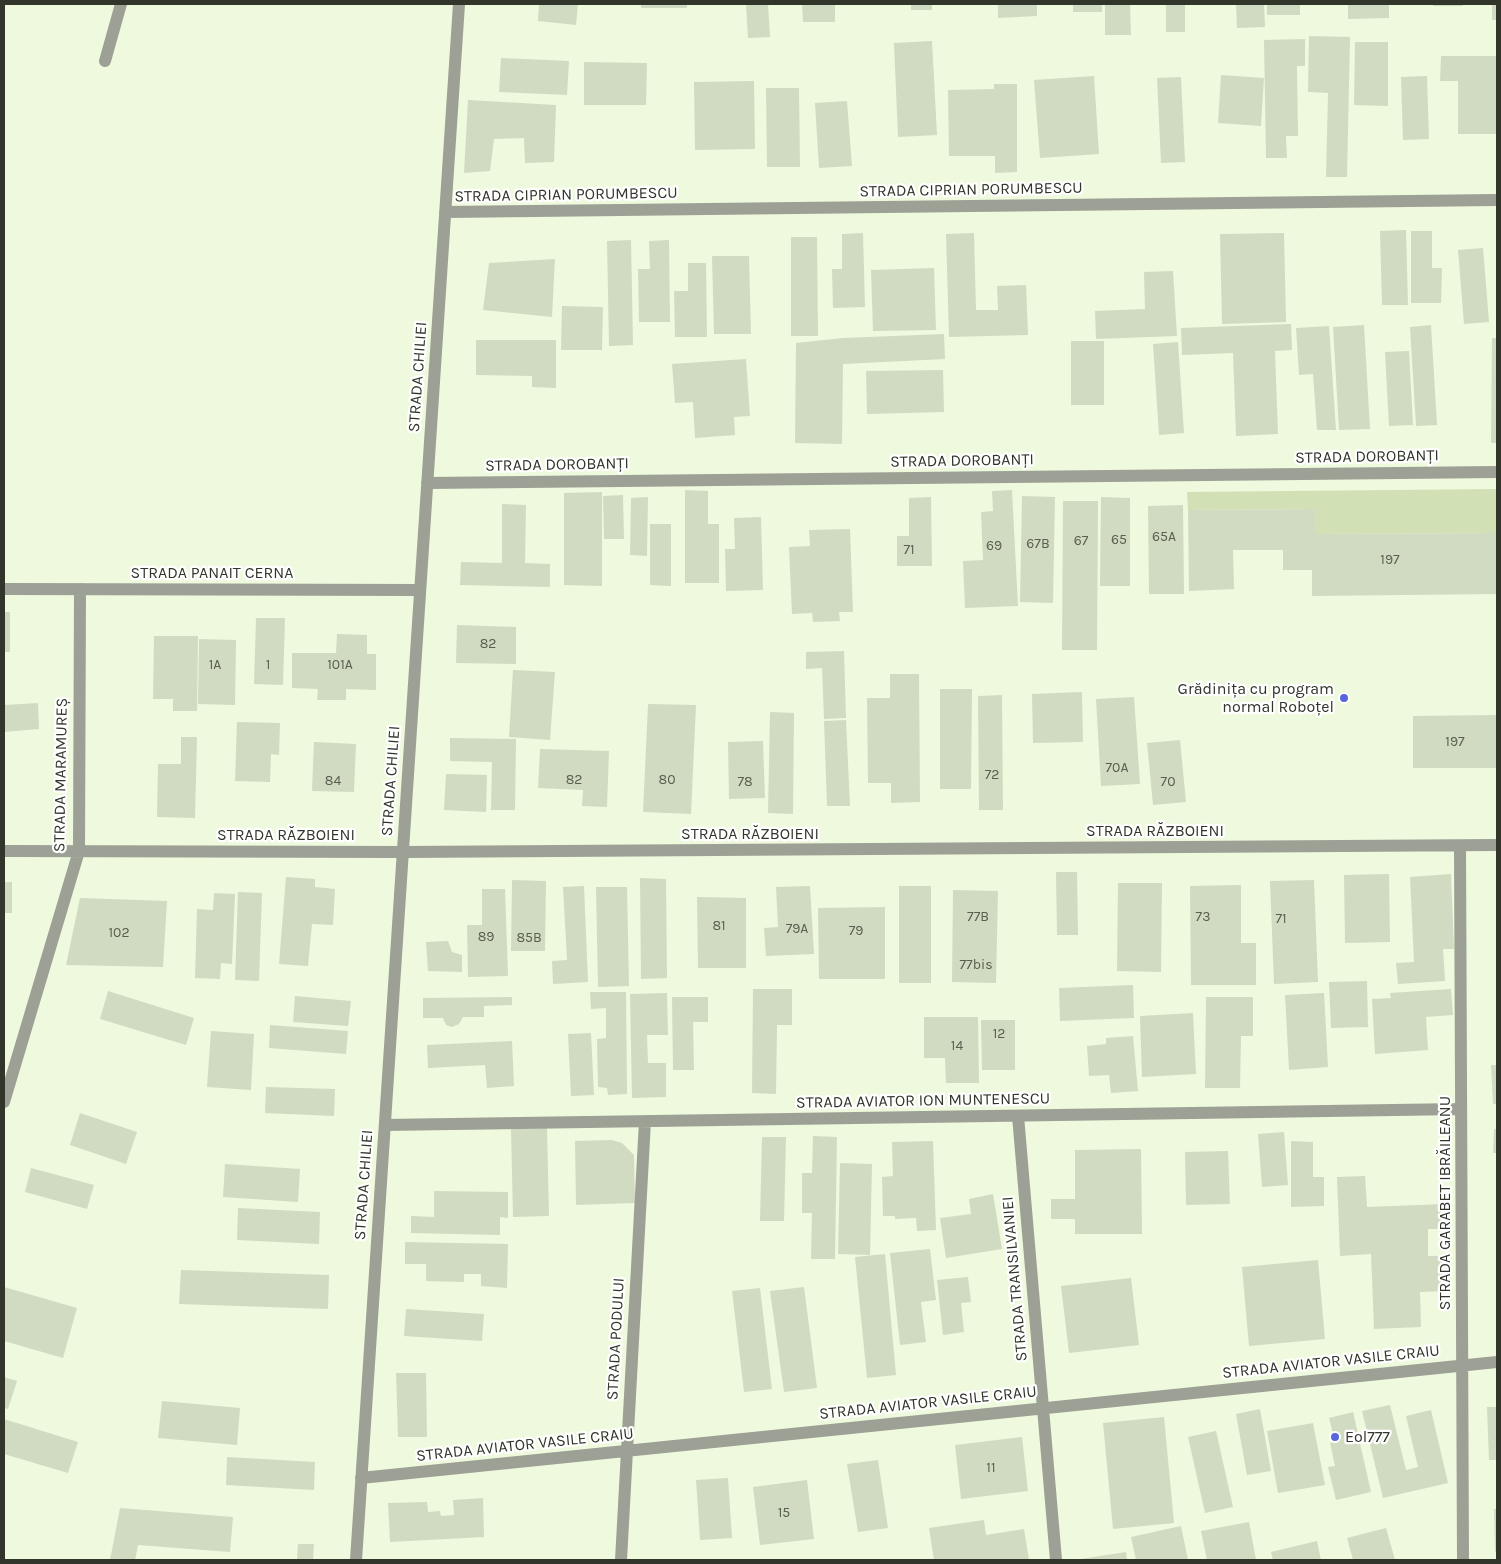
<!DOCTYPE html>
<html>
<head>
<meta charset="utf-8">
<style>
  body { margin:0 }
  #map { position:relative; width:1501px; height:1564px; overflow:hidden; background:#eef9dd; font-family:Karla,sans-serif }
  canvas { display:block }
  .frame { position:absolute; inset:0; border:5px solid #31352a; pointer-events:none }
</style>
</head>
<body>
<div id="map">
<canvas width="1501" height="1564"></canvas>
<div class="frame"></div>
</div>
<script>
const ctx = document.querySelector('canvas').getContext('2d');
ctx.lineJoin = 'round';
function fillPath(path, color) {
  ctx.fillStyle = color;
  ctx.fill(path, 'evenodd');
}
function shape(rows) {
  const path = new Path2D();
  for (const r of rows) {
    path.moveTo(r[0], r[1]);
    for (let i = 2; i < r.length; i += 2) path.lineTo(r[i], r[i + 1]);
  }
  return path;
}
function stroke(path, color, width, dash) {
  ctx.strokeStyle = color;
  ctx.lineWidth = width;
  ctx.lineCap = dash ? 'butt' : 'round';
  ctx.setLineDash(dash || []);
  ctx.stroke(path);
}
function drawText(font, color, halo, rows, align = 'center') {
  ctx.font = font + ' Karla,sans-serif';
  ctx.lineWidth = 4.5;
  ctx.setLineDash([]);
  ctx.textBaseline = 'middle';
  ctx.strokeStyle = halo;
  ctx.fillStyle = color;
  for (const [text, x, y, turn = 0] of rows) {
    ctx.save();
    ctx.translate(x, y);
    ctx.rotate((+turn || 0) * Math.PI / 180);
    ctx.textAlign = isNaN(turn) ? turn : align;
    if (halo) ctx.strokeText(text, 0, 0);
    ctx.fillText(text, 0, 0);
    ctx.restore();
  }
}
fillPath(shape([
  [1497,489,1497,533,1315,534,1314,509,1188,510,1187,492]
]), '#d1e0b5');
fillPath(shape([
  [539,4,578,4,576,25,538,21],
  [641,4,687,4,687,8,641,8],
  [746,4,768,4,770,37,748,38],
  [802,4,835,4,835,22,803,22],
  [911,4,932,4,932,10,911,10],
  [998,4,1037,4,1037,16,998,18],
  [1073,4,1102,4,1102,12,1073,12],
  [1105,4,1130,4,1131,35,1105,35],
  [1166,4,1185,4,1185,32,1166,32],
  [1236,4,1264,4,1265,27,1237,28],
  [1267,4,1300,4,1300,15,1267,15],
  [1348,4,1389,4,1389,18,1348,19],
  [1433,4,1463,4,1463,6,1433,6],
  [1492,4,1497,4,1497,20,1492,20],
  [1309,36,1350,37,1347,177,1326,177,1328,93,1308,92],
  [1305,39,1305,66,1297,66,1298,136,1286,136,1287,158,1266,158,1264,40],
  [932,41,937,135,898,137,894,43],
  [1355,42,1388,42,1388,106,1354,105],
  [1441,56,1497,56,1496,134,1458,134,1458,81,1440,81],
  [501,58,569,61,567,95,499,92],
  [584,62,647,63,646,105,584,105],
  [1221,75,1264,78,1261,126,1218,123],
  [1094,76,1099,154,1040,158,1034,80],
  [1427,76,1429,139,1403,140,1401,77],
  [1181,77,1185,162,1161,163,1157,78],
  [754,81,755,149,695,150,694,82],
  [994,84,1017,84,1017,172,995,173,995,156,949,156,948,90,994,89],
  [766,88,799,88,800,167,767,167],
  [468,100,556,105,554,162,525,163,524,138,494,139,490,171,464,173],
  [847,101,852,166,819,168,815,103],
  [1406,230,1408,305,1382,305,1380,231],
  [1411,231,1432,231,1432,268,1442,268,1441,303,1411,303],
  [863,233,865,307,833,308,832,269,842,269,842,234],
  [974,233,976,310,998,310,997,286,1026,285,1028,335,949,337,946,234],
  [1284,233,1286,322,1222,324,1220,234],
  [791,237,817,237,818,336,791,336],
  [631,240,633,345,609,346,607,241],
  [669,240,670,322,639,322,638,269,650,269,649,241],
  [1483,248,1489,322,1464,324,1458,250],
  [712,256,749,256,751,334,714,334],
  [555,259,552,317,483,310,489,263],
  [688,263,706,263,707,337,675,337,674,291,688,291],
  [934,268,936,330,873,331,871,270],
  [1173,271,1177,336,1096,339,1095,311,1145,309,1144,272],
  [562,306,603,307,602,350,561,350],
  [1291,324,1292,350,1275,351,1278,434,1236,436,1233,353,1182,355,1181,328],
  [1364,325,1370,429,1339,430,1333,327],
  [1431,325,1437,425,1416,426,1410,327],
  [1329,326,1336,430,1317,430,1313,374,1299,375,1296,328],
  [944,334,945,359,843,364,842,444,795,443,796,343,843,338],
  [1492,338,1497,338,1497,443,1491,443],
  [476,340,556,340,556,388,532,387,532,376,476,375],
  [1071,341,1104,341,1104,405,1071,405],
  [1178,342,1184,433,1159,435,1153,344],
  [1409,351,1413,425,1389,426,1385,352],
  [746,359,750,416,734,417,735,435,695,438,693,402,675,403,672,364],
  [943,370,944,412,867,414,866,371],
  [685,490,708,491,708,524,719,524,719,583,685,583],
  [1012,490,1018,606,965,608,963,561,983,560,981,512,993,511,992,491],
  [602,492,602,586,564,585,564,493],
  [623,495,624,539,604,539,603,496],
  [1022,496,1055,497,1053,603,1020,602],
  [648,497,647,556,630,555,631,498],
  [931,497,932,566,897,566,897,536,909,536,909,498],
  [1101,497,1130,498,1130,586,1100,586],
  [1063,501,1098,501,1097,650,1062,650],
  [502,504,526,505,525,563,550,564,550,587,460,585,461,562,502,563],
  [1183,505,1184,594,1149,594,1148,506],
  [1315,509,1315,534,1497,533,1497,594,1312,596,1312,570,1283,570,1283,550,1233,550,1234,589,1189,591,1188,510],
  [761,517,763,590,726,591,725,549,735,549,734,518],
  [650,524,671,524,671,586,650,585],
  [850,529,853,612,839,612,840,621,813,622,812,613,792,614,789,547,810,546,809,530],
  [4,612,10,612,10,652,4,652],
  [256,618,285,618,283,685,254,684],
  [457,625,516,627,516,664,456,663],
  [337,634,367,635,367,654,376,654,376,690,346,689,346,700,317,700,318,689,292,688,292,653,336,653],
  [154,636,198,636,197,711,173,711,173,699,153,699],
  [199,639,236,640,235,705,198,704],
  [844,651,846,718,824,719,822,668,806,669,806,652],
  [513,670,555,672,550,740,509,737],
  [890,674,919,674,920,802,891,803,891,783,868,783,867,698,890,698],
  [940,689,972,689,971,789,940,789],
  [1082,692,1083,742,1033,743,1032,694],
  [1002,695,1003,810,979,810,978,696],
  [1134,697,1140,784,1101,786,1096,699],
  [38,703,39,729,4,732,4,705],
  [648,704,696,705,691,814,643,812],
  [770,712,794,713,793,814,768,813],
  [1497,715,1497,768,1413,768,1413,716],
  [846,720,850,806,827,806,824,721],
  [237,722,280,723,279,755,271,754,270,782,235,781],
  [181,737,197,737,195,818,157,817,158,764,181,764],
  [450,738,516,739,515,810,491,810,492,762,450,761],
  [1180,740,1186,802,1153,805,1147,743],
  [763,741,765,798,729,799,728,742],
  [314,742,356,744,354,792,312,791],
  [540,749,609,751,607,807,582,806,583,790,538,788],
  [446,774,487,775,486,812,444,810],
  [1056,872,1077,872,1078,935,1057,935],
  [1389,874,1390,942,1345,943,1344,875],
  [1451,874,1454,949,1443,949,1445,981,1398,984,1396,963,1414,962,1410,877],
  [286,877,315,879,315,887,335,889,333,925,312,924,308,966,279,964],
  [640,878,666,879,667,978,641,979],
  [512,880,546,881,545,951,511,951],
  [1314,880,1318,982,1274,984,1270,881],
  [4,882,12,882,12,913,4,913],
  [1118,883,1162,883,1161,972,1117,971],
  [1241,885,1241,943,1256,943,1256,985,1191,985,1190,886],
  [584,886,588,982,553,984,552,961,567,960,563,887],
  [810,886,814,954,766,956,764,928,778,927,776,887],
  [899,886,931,886,931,983,899,983],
  [596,887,627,887,629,986,598,987],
  [482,889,505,889,508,976,468,977,467,925,482,925],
  [953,890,998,891,996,983,952,982],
  [238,892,262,893,259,981,235,980],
  [214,893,235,894,232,964,221,963,220,979,195,978,197,909,213,910],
  [697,897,746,898,746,968,698,968],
  [80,898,167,901,163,967,66,965],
  [885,907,885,979,819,979,818,908],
  [448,941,452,952,462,955,462,972,428,971,426,942],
  [1367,981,1368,1027,1331,1028,1329,982],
  [1133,985,1134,1018,1060,1021,1059,988],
  [753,989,792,989,792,1025,777,1025,776,1094,752,1093],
  [1451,989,1453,1015,1426,1017,1428,1050,1375,1054,1372,999,1391,998,1390,993],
  [108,991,194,1018,186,1045,100,1019],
  [590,992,626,992,627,1094,608,1095,607,1088,598,1087,597,1039,606,1038,606,1008,591,1009],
  [667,993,668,1035,647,1035,648,1063,666,1063,666,1097,632,1098,630,994],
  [1324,993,1328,1067,1289,1070,1285,995],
  [295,996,351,1001,348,1026,293,1022],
  [512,997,512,1005,484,1006,484,1017,463,1017,459,1024,452,1027,446,1025,443,1018,423,1018,423,998],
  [672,997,708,997,708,1022,693,1022,694,1070,673,1070],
  [1206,997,1253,997,1253,1036,1241,1036,1240,1088,1205,1088],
  [1193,1013,1196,1074,1142,1077,1140,1016],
  [924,1017,978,1017,979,1083,946,1083,945,1058,924,1058],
  [981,1020,1015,1020,1015,1070,982,1070],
  [270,1025,348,1031,346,1054,269,1048],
  [211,1031,254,1034,251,1090,207,1087],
  [591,1033,594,1095,571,1096,568,1034],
  [1133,1036,1138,1091,1111,1093,1109,1075,1089,1076,1087,1046,1106,1044,1106,1038],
  [512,1041,514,1086,487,1088,485,1065,428,1068,427,1045],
  [1491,1065,1497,1065,1497,1104,1493,1104],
  [266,1087,335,1089,334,1116,265,1113],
  [80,1113,137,1132,126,1164,70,1145],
  [547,1128,549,1216,513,1217,511,1129],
  [1494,1129,1497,1129,1497,1153,1493,1153],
  [1284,1132,1288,1185,1262,1187,1258,1134],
  [813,1136,837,1137,835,1259,811,1259,812,1213,802,1213,802,1173,812,1173],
  [762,1137,786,1137,784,1221,760,1221],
  [612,1140,622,1143,634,1155,635,1203,576,1205,575,1141],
  [933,1141,936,1230,917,1231,916,1218,895,1219,895,1216,883,1216,882,1177,893,1176,892,1142],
  [1291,1141,1313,1142,1313,1177,1324,1177,1324,1206,1291,1207],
  [1141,1149,1142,1234,1075,1234,1075,1219,1051,1219,1051,1199,1075,1199,1075,1150],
  [1228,1151,1230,1204,1186,1205,1185,1152],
  [840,1163,872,1164,870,1255,838,1254],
  [225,1164,300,1169,298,1202,223,1197],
  [31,1168,94,1185,87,1209,25,1192],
  [1365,1176,1367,1207,1445,1204,1446,1229,1428,1229,1428,1256,1443,1256,1445,1291,1420,1292,1421,1327,1374,1329,1371,1254,1340,1256,1337,1177],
  [434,1191,508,1192,508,1218,500,1217,500,1235,411,1233,411,1216,434,1217],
  [993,1194,1002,1249,946,1258,940,1218,971,1214,969,1199],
  [238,1208,320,1212,319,1244,237,1240],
  [405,1242,508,1244,507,1288,481,1286,481,1274,464,1274,464,1282,426,1281,426,1264,405,1264],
  [930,1249,936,1300,921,1302,926,1342,900,1345,890,1253],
  [885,1254,896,1375,867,1378,855,1257],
  [1318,1260,1325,1339,1249,1346,1242,1267],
  [181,1270,329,1275,328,1309,179,1304],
  [968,1277,971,1302,961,1303,964,1332,943,1335,937,1280],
  [1131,1278,1139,1345,1069,1353,1061,1286],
  [4,1287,77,1308,63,1358,4,1341],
  [804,1287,817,1388,784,1392,770,1291],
  [760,1288,772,1389,744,1392,732,1291],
  [406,1309,484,1314,482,1341,404,1336],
  [396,1373,426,1373,427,1437,398,1437],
  [4,1377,17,1381,8,1409,4,1408],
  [162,1401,240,1408,237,1445,158,1438],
  [1390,1405,1406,1470,1418,1467,1406,1416,1431,1410,1448,1483,1383,1498,1362,1411],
  [1487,1407,1497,1407,1497,1460,1489,1460],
  [1260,1409,1271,1471,1247,1475,1236,1414],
  [1353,1412,1371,1492,1336,1500,1328,1467,1335,1466,1330,1443,1335,1442,1329,1418],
  [1164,1417,1174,1523,1113,1529,1103,1423],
  [4,1419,78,1442,68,1473,4,1454],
  [1313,1423,1325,1485,1278,1493,1267,1431],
  [1216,1431,1233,1507,1205,1513,1188,1437],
  [1022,1437,1028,1491,961,1499,955,1445],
  [227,1457,315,1462,314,1490,226,1485],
  [878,1460,888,1528,858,1532,847,1464],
  [728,1478,732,1538,700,1540,696,1480],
  [807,1480,814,1539,760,1545,753,1487],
  [483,1498,484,1537,390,1542,388,1503,427,1502,428,1512,440,1511,441,1516,454,1515,453,1500],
  [120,1508,233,1517,230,1552,138,1545,135,1560,110,1560],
  [1494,1509,1497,1509,1497,1551,1495,1552],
  [984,1520,986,1535,1024,1529,1029,1560,934,1560,929,1528],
  [1249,1522,1256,1560,1207,1560,1201,1531],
  [1181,1526,1188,1560,1136,1560,1131,1537],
  [1386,1528,1395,1560,1353,1560,1347,1538],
  [1317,1541,1321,1560,1273,1560,1271,1552],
  [298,1544,314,1544,313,1560,297,1560],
  [1126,1552,1127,1560,1081,1560,1081,1559]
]), '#d1dbc1');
stroke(shape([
  [105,61,121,4],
  [445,212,1497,200],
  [427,483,1497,472],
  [4,589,420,590],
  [1460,846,1463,1560],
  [4,851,403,852,1497,845],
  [4,1102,79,851,80,589],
  [1018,1116,1056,1560],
  [385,1125,1461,1109],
  [361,1478,1497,1362],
  [356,1560,459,4],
  [621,1560,645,1121]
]), '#9ca095', 12);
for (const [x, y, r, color] of [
  [1344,698,5,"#5766dc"],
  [1335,1437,5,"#5766dc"]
]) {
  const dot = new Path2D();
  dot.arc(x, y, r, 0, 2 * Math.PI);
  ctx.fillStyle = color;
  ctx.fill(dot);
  stroke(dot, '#fff', 2);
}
drawText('14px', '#595e50', null, [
  ["65A",1164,537],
  ["65",1119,540],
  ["67",1081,541],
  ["67B",1038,544],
  ["69",994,546],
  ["71",909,550],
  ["197",1390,560],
  ["82",488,644],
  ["1A",215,665],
  ["1",268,665],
  ["101A",340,665],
  ["197",1455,742],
  ["70A",1117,768],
  ["72",992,775],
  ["82",574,780],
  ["80",667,780],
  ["84",333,781],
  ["78",745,782],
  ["70",1168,782],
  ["77B",978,917],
  ["73",1203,917],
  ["71",1281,919],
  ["81",719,926],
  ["79A",797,929],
  ["79",856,931],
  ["102",119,933],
  ["89",486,937],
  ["85B",529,938],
  ["77bis",976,965],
  ["12",999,1034],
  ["14",957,1046],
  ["11",991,1468],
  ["15",784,1513]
]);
drawText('16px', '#31352a', '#fff', [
  ["STRADA CIPRIAN PORUMBESCU",971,190,-1],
  ["STRADA CIPRIAN PORUMBESCU",566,195,-1],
  ["STRADA CHILIEI",418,377,-86],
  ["STRADA DOROBANȚI",1367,457,-1],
  ["STRADA DOROBANȚI",962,461,-1],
  ["STRADA DOROBANȚI",557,465,-1],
  ["STRADA PANAIT CERNA",212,573],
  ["STRADA MARAMUREȘ",61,775,-89],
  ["STRADA CHILIEI",391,781,-86],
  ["STRADA RĂZBOIENI",1155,831],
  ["STRADA RĂZBOIENI",750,834],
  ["STRADA RĂZBOIENI",286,835],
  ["STRADA AVIATOR ION MUNTENESCU",923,1101,-1],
  ["STRADA CHILIEI",364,1185,-86],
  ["STRADA GARABET IBRĂILEANU",1445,1203,-90],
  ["STRADA TRANSILVANIEI",1015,1279,-95],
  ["STRADA PODULUI",616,1339,-87],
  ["STRADA AVIATOR VASILE CRAIU",1331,1362,-6],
  ["STRADA AVIATOR VASILE CRAIU",928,1403,-6],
  ["STRADA AVIATOR VASILE CRAIU",525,1445,-6]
]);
drawText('16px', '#31352a', '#fff', [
  ["Grădinița cu program",1334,689],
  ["normal Roboțel",1334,707],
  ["Eol777",1345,1437,"left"]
], 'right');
</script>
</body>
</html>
